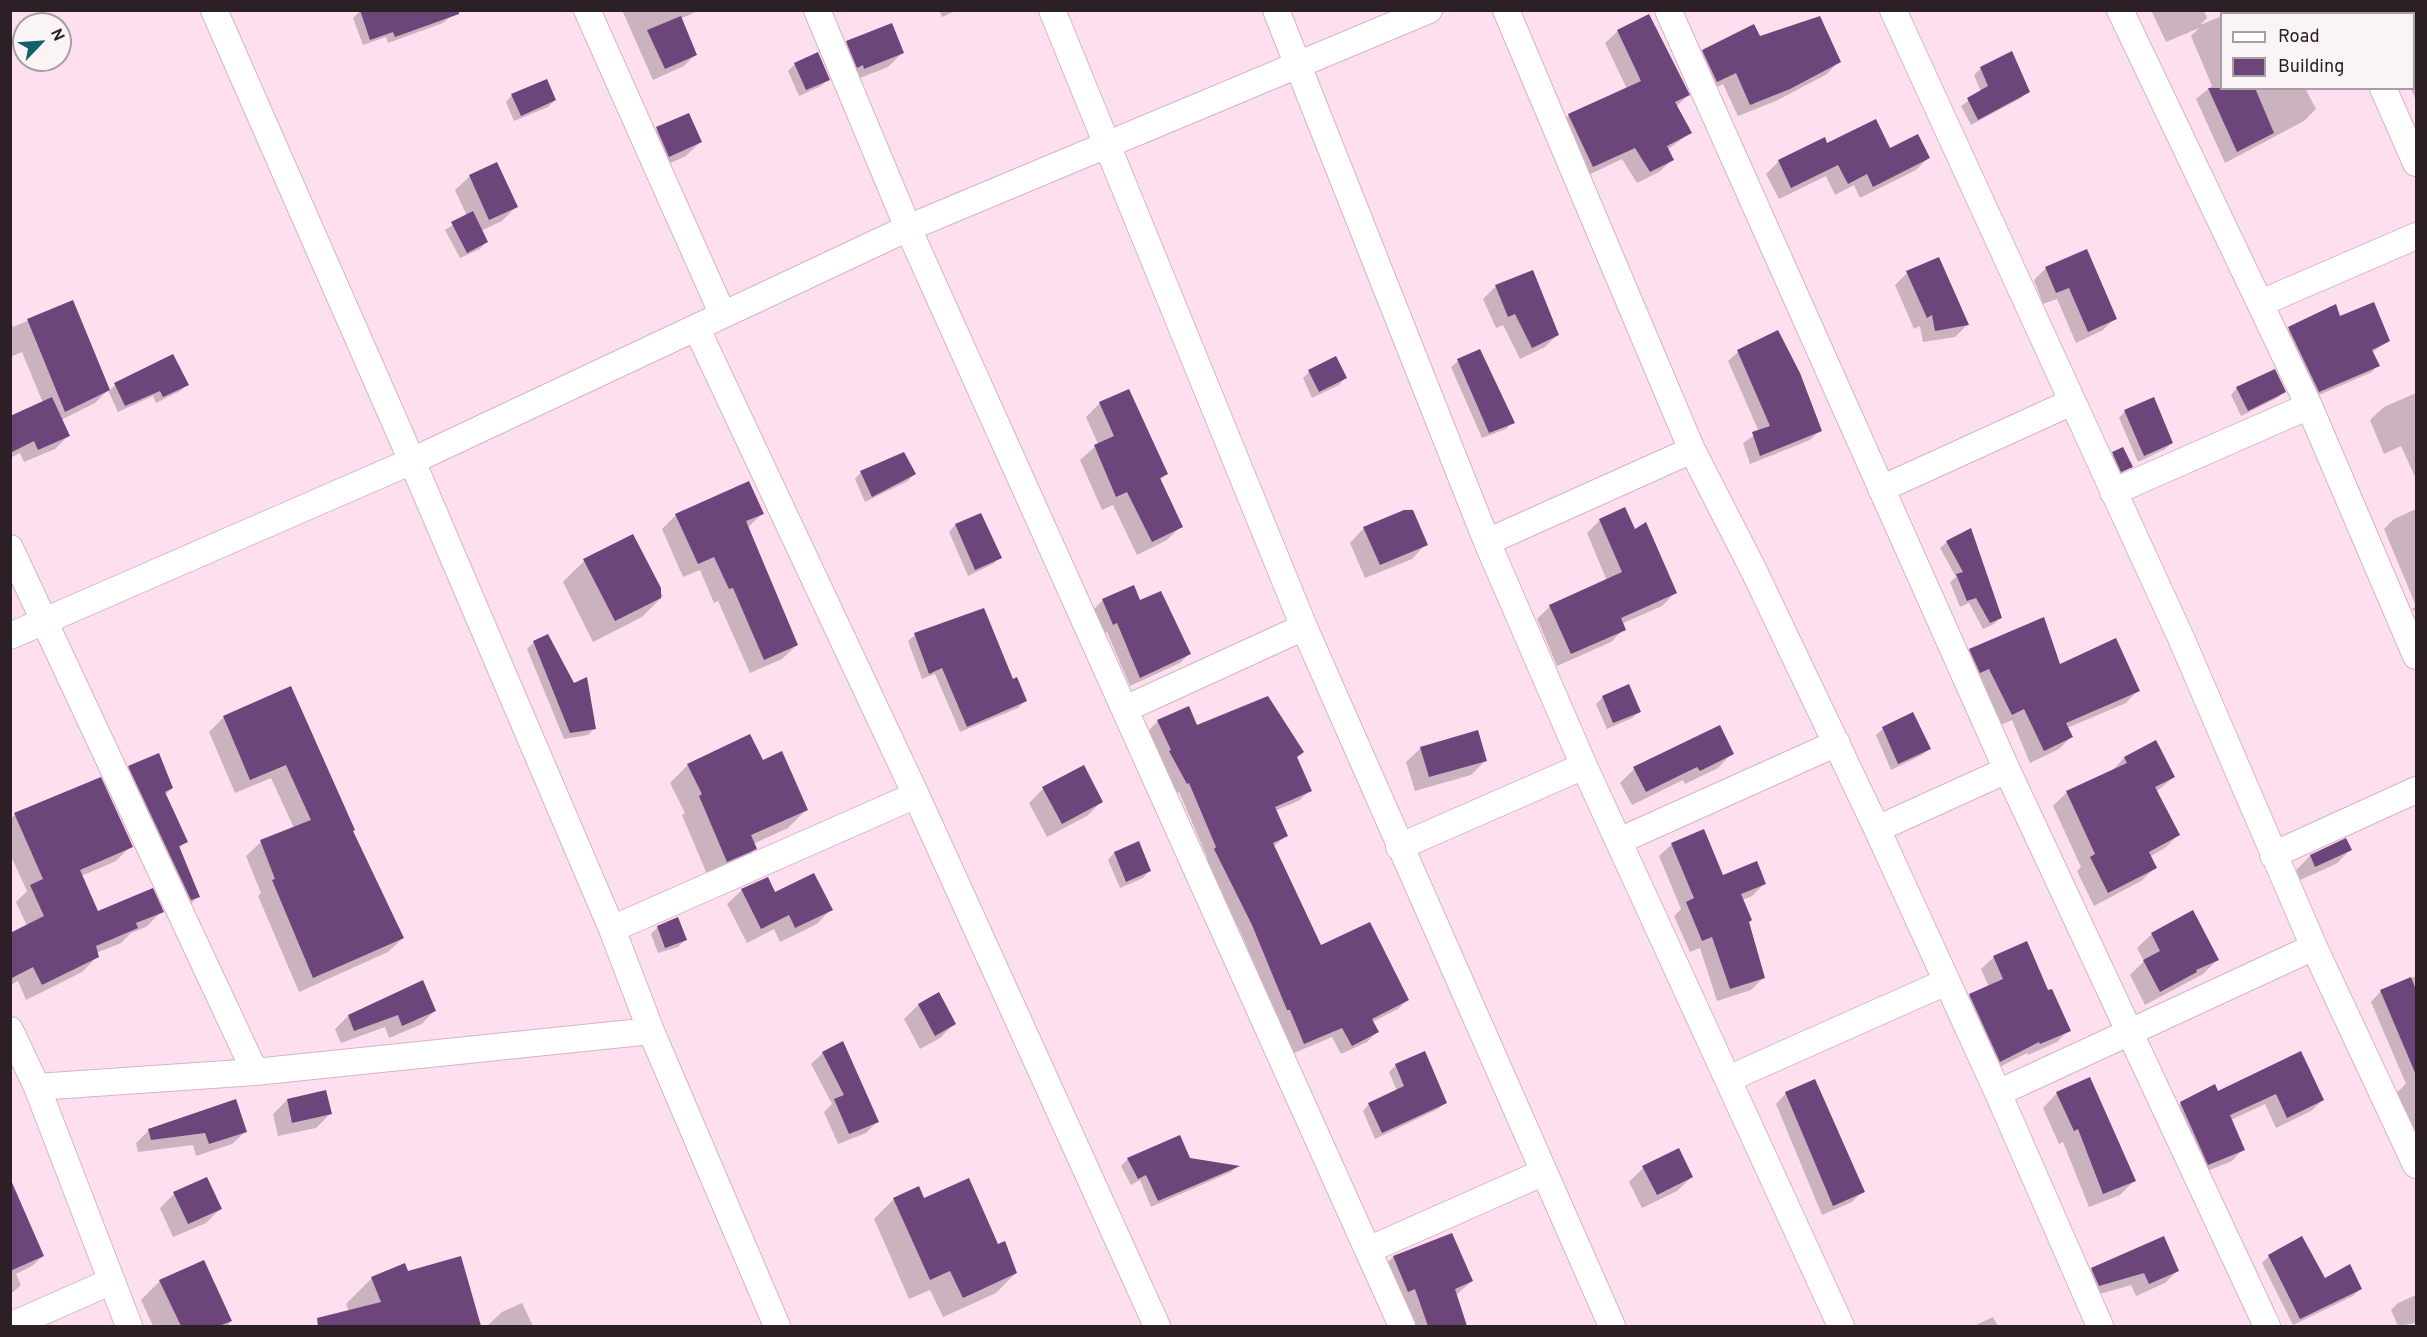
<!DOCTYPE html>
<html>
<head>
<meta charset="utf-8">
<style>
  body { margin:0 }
  #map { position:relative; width:2427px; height:1337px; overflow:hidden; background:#fedfef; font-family:Overpass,sans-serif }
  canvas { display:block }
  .frame { position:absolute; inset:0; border:12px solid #2c2026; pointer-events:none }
  .legend { position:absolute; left:2220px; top:12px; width:195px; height:78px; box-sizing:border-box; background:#fbf4f7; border:2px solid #a89fa3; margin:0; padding:8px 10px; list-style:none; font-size:18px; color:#2c2026 }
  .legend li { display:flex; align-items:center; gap:12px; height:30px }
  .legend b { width:30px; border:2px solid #a89fa3 }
  .north { position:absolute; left:12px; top:12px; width:60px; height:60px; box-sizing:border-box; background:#fbf4f7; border:2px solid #a89fa3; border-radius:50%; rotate:65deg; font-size:16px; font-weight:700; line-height:24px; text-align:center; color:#2c2026 }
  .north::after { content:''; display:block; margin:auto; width:21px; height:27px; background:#116267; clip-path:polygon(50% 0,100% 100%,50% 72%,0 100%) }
</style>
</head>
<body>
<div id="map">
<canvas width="2427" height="1337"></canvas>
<div class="frame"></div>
<ul class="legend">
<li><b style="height:8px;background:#fff"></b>Road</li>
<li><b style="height:16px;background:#6c457b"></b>Building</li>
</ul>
<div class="north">N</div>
</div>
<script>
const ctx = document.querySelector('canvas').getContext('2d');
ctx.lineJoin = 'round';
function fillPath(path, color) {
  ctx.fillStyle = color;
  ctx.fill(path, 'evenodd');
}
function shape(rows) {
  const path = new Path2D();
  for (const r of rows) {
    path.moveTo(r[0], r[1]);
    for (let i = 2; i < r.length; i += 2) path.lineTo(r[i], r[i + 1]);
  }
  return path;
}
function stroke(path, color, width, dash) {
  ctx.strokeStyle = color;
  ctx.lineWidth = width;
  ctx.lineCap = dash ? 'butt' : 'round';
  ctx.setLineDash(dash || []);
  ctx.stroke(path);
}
fillPath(shape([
  [361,10,450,17,443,23,388,43,386,37,363,45,353,18],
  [622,10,700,10,680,19,696,54,684,66,653,80],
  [939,10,957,10,942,17],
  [2151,10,2204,10,2207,18,2200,25,2222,16,2222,88,2305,88,2316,109,2304,121,2225,163,2196,99,2212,86,2191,36,2199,28,2166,42],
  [1618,31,1688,95,1676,107,1690,133,1667,150,1672,160,1659,172,1637,183,1622,159,1580,179,1557,128,1569,115,1627,89,1605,43],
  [1759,38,1839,61,1827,74,1776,101,1738,116,1723,84,1704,93,1691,63,1703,51],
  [847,43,902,53,888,67,850,82,833,57],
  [2416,63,2416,101,2411,88,2414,88,2414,65],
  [795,64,828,79,821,86,799,96,788,71],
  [1981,68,2028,92,2021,98,1971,125,1961,106,1981,92,1974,75],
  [512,95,555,100,548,107,514,121,506,102],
  [688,115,700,142,686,156,655,170,642,143,657,129],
  [1827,145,1889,150,1928,158,1916,170,1860,198,1854,185,1835,195,1826,176,1779,199,1766,174,1779,161],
  [470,176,516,207,502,221,481,231,486,242,480,249,460,258,445,230,467,216,455,190],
  [2046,268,2115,318,2103,330,2076,343,2057,299,2043,304,2034,280],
  [1532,272,1557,335,1545,347,1520,359,1503,325,1496,328,1483,299,1495,287],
  [1907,273,1967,325,1955,337,1923,342,1920,326,1914,329,1895,285],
  [72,302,109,391,115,385,187,385,180,391,156,403,153,396,118,412,108,390,95,403,61,420,68,436,55,449,24,462,20,453,10,458,10,419,43,403,22,352,10,357,10,321,13,327],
  [2339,318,2389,341,2371,353,2378,365,2372,372,2312,398,2282,335,2289,329],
  [1738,352,1820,430,1810,440,1750,464,1743,443,1759,432,1728,361],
  [1458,361,1513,422,1506,429,1482,438,1451,367],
  [1309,372,1345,378,1339,385,1312,398,1303,378],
  [2237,388,2284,392,2277,398,2241,416,2231,395],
  [2416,393,2416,479,2401,446,2384,454,2370,420,2384,407],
  [1100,403,1166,474,1160,480,1181,526,1167,540,1137,555,1113,505,1102,510,1080,460,1098,444,1086,417],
  [2125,411,2172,443,2165,449,2138,462,2119,418],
  [2113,454,2131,467,2114,478,2107,460],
  [861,472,914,474,908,481,865,502,855,479],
  [1411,509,1426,544,1412,559,1365,578,1350,543,1364,528],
  [2416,509,2416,615,2414,610,2411,610,2416,623,2416,651,2402,617,2416,606,2384,529,2394,519],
  [762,514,747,528,797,645,782,659,750,673,718,601,714,603,700,570,683,577,662,529,676,515],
  [980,515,1000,557,993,564,968,576,949,532,955,525],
  [1600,520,1634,531,1676,592,1662,606,1621,624,1624,629,1611,642,1557,666,1537,619,1550,606,1607,581,1587,533],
  [632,536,663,596,642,617,593,642,563,582,584,561],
  [1947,542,2001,617,1994,624,1983,629,1969,603,1960,607,1950,582,1956,577,1940,548],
  [1103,600,1139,602,1189,654,1180,663,1130,686,1107,632,1103,633,1093,610],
  [915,635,1012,681,1025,701,1018,708,960,732,935,674,922,679,908,641],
  [534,642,595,728,588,735,564,739,527,649],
  [1970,650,2059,666,2138,690,2126,703,2067,728,2071,737,2059,749,2030,763,2012,720,1999,726,1958,662],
  [290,688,351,832,403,938,388,952,299,992,258,896,261,893,246,856,261,842,294,828,271,778,235,793,209,732,223,718],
  [1603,697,1639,712,1632,718,1607,729,1596,704],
  [1913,714,1929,749,1922,755,1891,770,1876,735,1883,729],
  [1158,721,1302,752,1296,758,1310,790,1300,800,1275,811,1286,836,1273,847,1320,947,1408,999,1398,1009,1372,1022,1377,1032,1367,1042,1341,1054,1332,1037,1294,1053,1279,1019,1277,1019,1242,935,1204,860,1207,857,1179,792,1176,793,1148,731],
  [2156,742,2174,777,2156,792,2178,835,2165,848,2149,857,2155,868,2141,881,2094,906,2077,871,2081,867,2053,806,2067,792,2110,773,2124,758],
  [1421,748,1486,760,1471,775,1415,791,1406,762],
  [1732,753,1718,768,1685,784,1683,780,1632,805,1620,783,1634,769],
  [763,762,806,810,788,828,753,844,755,849,737,867,709,879,682,815,685,813,670,783,688,765],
  [129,767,172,788,165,795,186,841,179,849,198,897,185,909,116,780],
  [1043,789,1101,802,1087,816,1047,837,1029,803],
  [15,815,131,846,116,861,81,876,97,913,162,911,146,927,131,933,121,943,96,953,97,957,82,972,26,1000,18,981,10,985,10,934,27,926,16,902,27,891,10,854,10,819],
  [2346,840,2350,850,2336,864,2300,880,2296,870,2310,856],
  [1138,843,1149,871,1143,878,1120,888,1108,860,1114,853],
  [1672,844,1722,877,1764,884,1752,896,1742,900,1764,977,1751,990,1717,1001,1700,948,1690,952,1674,916,1681,909,1659,856],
  [742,890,774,894,831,909,817,924,780,942,774,929,747,943,727,904],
  [658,927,685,940,678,947,658,953,651,934],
  [2152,934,2217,960,2203,974,2145,1005,2130,975,2144,961,2137,948],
  [1994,957,2048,992,2069,1030,2057,1042,2028,1055,2027,1053,1988,1073,1958,1007,1970,995,1989,987,1981,969],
  [2416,976,2416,1136,2396,1093,2406,1084,2371,1002,2381,991],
  [918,1005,954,1024,940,1038,920,1049,904,1019],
  [435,1010,422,1024,389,1038,385,1027,341,1043,335,1029,348,1016],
  [823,1053,877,1122,866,1133,838,1144,824,1112,832,1104,811,1064],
  [2300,1053,2323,1100,2311,1111,2276,1128,2265,1104,2231,1120,2243,1149,2232,1161,2197,1175,2170,1115,2181,1103,2218,1093],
  [1396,1065,1445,1103,1438,1109,1375,1139,1363,1111,1369,1104,1397,1091,1389,1072],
  [1786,1093,1863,1191,1852,1202,1822,1215,1776,1104],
  [2057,1093,2134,1181,2120,1195,2089,1207,2063,1142,2059,1144,2043,1108],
  [287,1100,330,1114,316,1128,278,1136,273,1114],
  [149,1130,245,1132,232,1144,196,1156,193,1145,138,1152,136,1143],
  [1128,1159,1189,1159,1237,1167,1231,1172,1151,1207,1140,1180,1131,1185,1121,1166],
  [1643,1168,1692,1177,1677,1191,1642,1208,1629,1182],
  [10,1193,43,1256,32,1266,16,1274,21,1285,10,1295],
  [174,1194,220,1209,206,1223,173,1237,160,1208],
  [894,1199,923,1200,997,1246,1016,1273,996,1293,943,1317,930,1290,909,1299,874,1219],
  [2269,1256,2324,1280,2360,1289,2353,1296,2293,1325,2262,1263],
  [1393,1257,1472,1281,1455,1296,1466,1326,1410,1326,1380,1270],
  [460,1258,477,1326,338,1326,350,1314,346,1304,372,1278,407,1273],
  [2092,1270,2177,1271,2165,1283,2136,1296,2131,1285,2086,1298,2079,1282],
  [160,1281,230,1321,228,1326,153,1326,141,1300],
  [2416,1295,2416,1323,2398,1326,2391,1310,2398,1303],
  [522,1303,533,1326,487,1326,502,1312],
  [1993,1317,1998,1326,1974,1326]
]), '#0003');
fillPath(shape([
  [360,10,459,10,459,14,395,37,393,32,370,40],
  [1649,14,1690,95,1675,102,1692,133,1667,146,1674,160,1650,172,1635,148,1593,167,1568,114,1641,81,1617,30],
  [681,16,697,55,665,69,647,30],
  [1820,16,1841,62,1790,89,1750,105,1736,73,1717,82,1702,50,1754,24,1760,36],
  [892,23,904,53,864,69,863,65,857,68,846,41],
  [2012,51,2030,92,1978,120,1967,98,1988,86,1980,67],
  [818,52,830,80,806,90,794,63],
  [547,79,556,100,521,116,511,94],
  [2208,88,2255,88,2274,133,2237,152],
  [689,113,702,142,669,157,656,127],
  [1876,119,1890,148,1918,134,1930,158,1873,187,1867,174,1848,184,1838,165,1791,188,1778,160,1825,137,1827,143],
  [497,162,518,207,489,220,469,175],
  [473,211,488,242,467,253,451,222],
  [2087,249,2117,319,2088,332,2069,288,2056,293,2045,267],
  [1939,257,1969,325,1935,331,1932,315,1927,318,1906,271],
  [1533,270,1559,335,1532,348,1515,314,1508,317,1495,285],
  [73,300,110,390,65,412,27,319],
  [2374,302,2390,341,2372,350,2380,366,2319,392,2288,327,2336,304,2340,316],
  [1778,330,1800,373,1822,431,1760,456,1752,432,1770,426,1737,350],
  [1480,349,1515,423,1489,433,1457,359],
  [173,354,189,385,163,397,160,391,125,406,114,383],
  [1336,356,1347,378,1319,392,1308,370],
  [2275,369,2286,392,2248,411,2236,387],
  [1129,389,1168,474,1160,478,1183,527,1152,542,1127,492,1116,497,1094,445,1114,436,1099,402],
  [52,397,70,436,38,450,34,441,10,453,10,416],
  [2154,397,2173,443,2144,456,2124,410],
  [2123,447,2133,467,2121,472,2112,452],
  [904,452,916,474,872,497,860,471],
  [749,481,764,514,746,521,798,645,764,660,733,588,729,589,714,557,698,564,675,514],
  [1625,507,1635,529,1646,522,1677,593,1621,618,1626,630,1571,654,1549,605,1622,572,1599,519],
  [1404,510,1413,510,1428,545,1380,565,1363,527],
  [981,513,1002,558,975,570,955,524],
  [1971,528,2002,618,1990,623,1976,598,1967,601,1956,574,1963,572,1946,541],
  [633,534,661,588,661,598,615,621,583,559],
  [1134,585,1140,600,1161,591,1191,654,1140,678,1117,623,1113,625,1102,599],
  [984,608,1013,679,1017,677,1027,701,967,727,942,668,929,674,914,633],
  [2044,617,2060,664,2116,638,2140,691,2066,723,2073,737,2044,751,2024,709,2012,715,1989,669,1980,673,1969,649],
  [548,634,574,683,587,677,596,729,570,733,533,641],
  [1629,684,1641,712,1613,723,1602,696],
  [291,686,355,830,353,831,404,938,313,978,272,880,275,879,260,840,311,820,286,765,250,780,223,716],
  [1268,696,1304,752,1297,757,1312,791,1275,807,1288,836,1273,843,1321,945,1370,922,1409,1000,1372,1019,1379,1032,1352,1046,1342,1028,1304,1044,1290,1010,1287,1010,1252,925,1214,849,1216,847,1189,783,1187,784,1169,751,1171,750,1157,720,1189,706,1197,725],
  [1913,712,1931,749,1898,764,1882,727],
  [1720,725,1734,754,1700,771,1697,767,1646,792,1633,767],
  [1478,730,1487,761,1429,777,1420,747],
  [750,734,763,760,782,751,808,810,751,835,757,849,727,862,699,796,702,794,687,764],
  [2156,740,2175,777,2155,787,2180,835,2149,852,2157,868,2108,893,2090,857,2095,854,2066,791,2127,763,2124,757],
  [159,753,173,788,165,792,188,842,179,846,200,897,191,900,128,766],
  [1084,765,1103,802,1062,824,1042,787],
  [101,777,133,847,80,870,98,911,153,888,164,912,136,923,138,928,96,946,99,957,42,985,33,967,10,979,10,933,44,916,30,885,43,879,14,813],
  [1704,829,1723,875,1757,861,1766,884,1741,894,1752,920,1749,922,1765,978,1730,989,1712,937,1702,941,1686,902,1694,898,1671,843],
  [2346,838,2352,850,2315,867,2310,855],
  [1139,841,1151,871,1126,882,1114,852],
  [814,873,833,910,795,928,789,915,761,929,741,889,768,877,775,892],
  [2193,910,2219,960,2196,970,2197,972,2160,992,2143,960,2160,951,2151,933],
  [678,917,687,940,665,948,657,926],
  [2027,941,2048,990,2052,989,2071,1031,2040,1044,2039,1042,2000,1062,1969,994,2003,979,1993,956],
  [2411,977,2416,990,2416,1075,2380,990],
  [423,980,436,1011,402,1026,398,1015,354,1031,348,1015],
  [939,992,956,1024,935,1036,918,1004],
  [843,1041,879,1122,849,1134,834,1099,844,1095,822,1052],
  [1425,1051,1447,1103,1382,1133,1368,1103,1404,1086,1395,1064],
  [2301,1051,2324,1100,2287,1118,2276,1094,2230,1115,2245,1150,2208,1165,2180,1102,2215,1084,2218,1091],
  [2090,1077,2136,1181,2103,1194,2078,1129,2074,1131,2056,1092],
  [1815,1079,1865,1192,1833,1206,1785,1092],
  [326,1090,332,1114,292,1123,287,1099],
  [236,1099,247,1132,209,1144,205,1133,151,1140,148,1129],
  [1180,1135,1190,1158,1240,1166,1158,1201,1146,1175,1138,1179,1127,1158],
  [1679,1148,1693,1177,1657,1195,1642,1166],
  [207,1177,222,1209,188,1224,173,1192],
  [10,1178,44,1256,10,1271],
  [969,1178,998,1244,1005,1241,1017,1273,963,1298,950,1271,930,1280,893,1198,919,1186,924,1198],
  [1452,1233,1473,1281,1455,1289,1467,1326,1428,1326,1415,1289,1408,1292,1393,1256],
  [2164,1236,2179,1271,2149,1284,2144,1273,2099,1286,2091,1268],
  [2302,1236,2325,1278,2350,1264,2362,1289,2300,1319,2268,1255],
  [461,1256,481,1326,318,1326,317,1318,381,1302,371,1277,405,1263,408,1271],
  [204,1260,232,1321,219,1326,181,1326,159,1280]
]), '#6c457b');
const street = shape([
  [214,10,412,461,612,929,651,1031,777,1326],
  [587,10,723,315],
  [817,10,908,228,1402,1326],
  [1052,10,1304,627,1612,1326],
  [1276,10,1487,542,1584,766,1841,1326],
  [1506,10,1692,450,1754,571,1877,829,1998,1093,2100,1326],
  [1668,10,2007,770,2267,1326],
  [1893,10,2181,638,2314,947,2416,1165],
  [2120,10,2309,406,2416,656],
  [2347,10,2349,14],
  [2383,88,2416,163],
  [2261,303,2416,236],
  [697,329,916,795,1157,1326],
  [1881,489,2072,402],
  [2113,492,2309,406],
  [1487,542,1692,450],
  [10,548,255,1072],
  [10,636,412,461,908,228,1429,10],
  [1125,709,1304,627],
  [1877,829,2007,770],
  [1619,841,1837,743],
  [1399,847,1584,766],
  [2273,855,2416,790],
  [612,929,916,795],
  [10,1030,37,1087,129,1326],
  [1728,1079,1946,982],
  [37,1087,255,1072,651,1031],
  [1998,1093,2314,947],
  [1368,1250,1542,1173],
  [10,1326,112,1281]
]);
stroke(street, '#d4b5c5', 28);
stroke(street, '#fff', 26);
</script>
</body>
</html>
